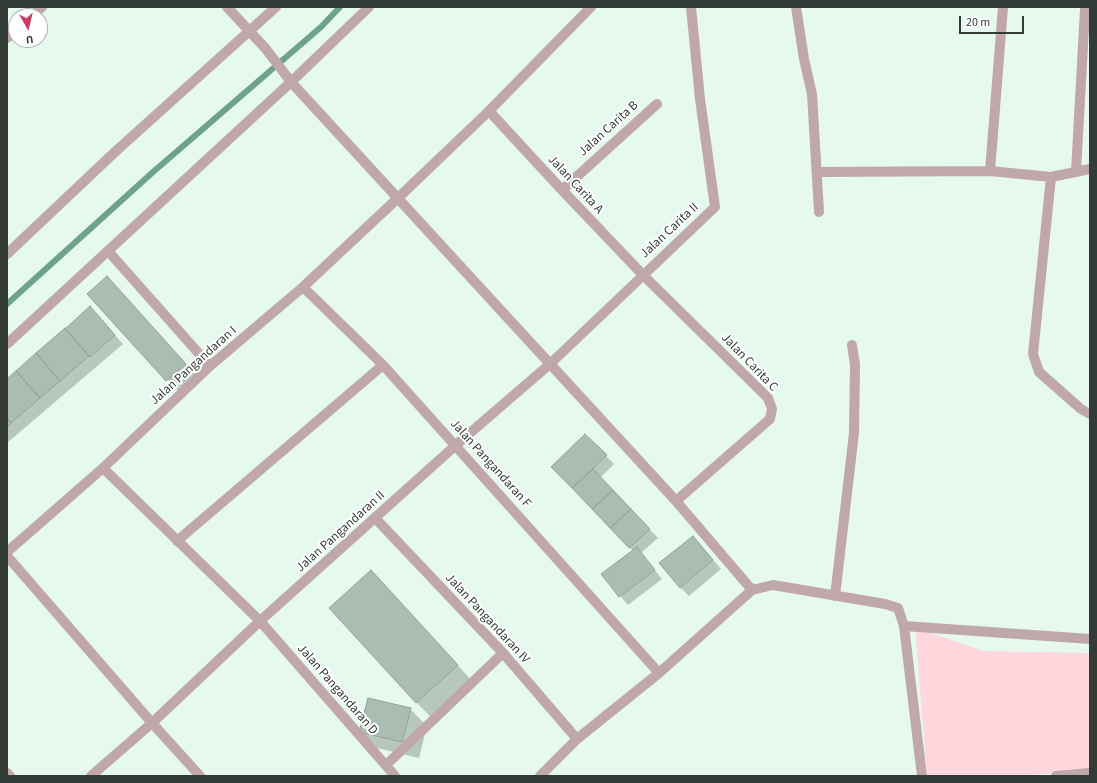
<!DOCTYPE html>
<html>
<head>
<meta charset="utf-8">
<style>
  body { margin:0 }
  #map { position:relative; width:1097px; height:783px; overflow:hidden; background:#e5f9ee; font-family:"Source Sans 3",sans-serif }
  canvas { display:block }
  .frame { position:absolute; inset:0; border:8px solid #333b37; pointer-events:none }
  .north { position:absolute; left:8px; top:8px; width:40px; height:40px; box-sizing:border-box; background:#fff; border:1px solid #adb1af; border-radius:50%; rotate:172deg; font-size:11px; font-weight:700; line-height:16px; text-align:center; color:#333b37 }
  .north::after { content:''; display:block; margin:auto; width:14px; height:18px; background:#cb3c64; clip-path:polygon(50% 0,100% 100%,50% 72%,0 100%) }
  .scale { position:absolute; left:959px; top:16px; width:65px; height:18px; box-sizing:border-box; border:2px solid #333b37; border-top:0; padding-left:5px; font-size:12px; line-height:14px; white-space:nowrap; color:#333b37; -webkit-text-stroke:3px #fff; paint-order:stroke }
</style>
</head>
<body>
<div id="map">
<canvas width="1097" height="783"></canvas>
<div class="frame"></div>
<div class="north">U</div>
<div class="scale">20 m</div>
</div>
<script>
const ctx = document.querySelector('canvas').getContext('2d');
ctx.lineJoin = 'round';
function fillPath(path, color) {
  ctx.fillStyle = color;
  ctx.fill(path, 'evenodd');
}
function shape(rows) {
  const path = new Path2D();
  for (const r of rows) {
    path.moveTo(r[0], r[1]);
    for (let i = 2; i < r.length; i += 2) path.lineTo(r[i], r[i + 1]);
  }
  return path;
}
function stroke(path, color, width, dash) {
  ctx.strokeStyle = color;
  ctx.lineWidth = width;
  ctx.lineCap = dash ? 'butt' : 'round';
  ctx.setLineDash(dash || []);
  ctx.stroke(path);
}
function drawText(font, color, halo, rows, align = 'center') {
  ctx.font = font + ' "Source Sans 3",sans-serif';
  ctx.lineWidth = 4;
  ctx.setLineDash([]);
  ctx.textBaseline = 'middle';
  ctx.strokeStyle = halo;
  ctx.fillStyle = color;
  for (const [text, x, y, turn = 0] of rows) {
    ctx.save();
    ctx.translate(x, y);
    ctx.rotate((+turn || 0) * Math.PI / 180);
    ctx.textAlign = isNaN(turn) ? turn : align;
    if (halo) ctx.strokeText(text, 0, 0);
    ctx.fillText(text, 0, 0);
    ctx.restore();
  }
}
fillPath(shape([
  [915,627,983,651,1090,653,1090,770,1026,776,927,776]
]), '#ffd7dd');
fillPath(shape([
  [119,291,198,377,180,393,88,294],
  [98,316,123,344,7,443,7,380],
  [585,435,614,464,600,478,658,538,641,553,662,579,628,605,602,574,633,551,553,467],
  [693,537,721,569,689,596,680,587],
  [371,571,473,682,433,719,416,702],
  [410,709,427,726,419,758,377,748,360,732]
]), '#0003');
stroke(shape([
  [7,304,153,172,321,27,340,7]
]), '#6ea289', 6);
const building = shape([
  [107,276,186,364,166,381,87,294,107,276],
  [90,306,115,335,90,357,65,329,90,306],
  [65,328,89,356,60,381,36,353,65,328],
  [36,353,60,381,40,398,16,371,36,353],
  [16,371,40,398,11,423,7,418,7,379,16,371],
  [7,418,11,423,7,427,7,418],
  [585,434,607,455,572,488,551,467,585,434],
  [593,469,613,490,592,509,572,488,593,469],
  [613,490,631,509,610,528,592,509,613,490],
  [631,509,650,529,629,548,610,528,631,509],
  [693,536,713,560,680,588,659,563,693,536],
  [637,547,655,570,619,597,601,574,637,547],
  [371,570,458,665,416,703,329,608,371,570],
  [368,698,411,708,402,742,359,732,368,698]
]);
fillPath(building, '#aabdb3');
stroke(building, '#90a298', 1);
stroke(shape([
  [227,7,266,49,291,82,676,501,752,590],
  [796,7,804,59,812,94,819,212],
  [32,16,42,7],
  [7,38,16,30],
  [489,111,562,190,643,275,768,398,772,409,770,419,676,501],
  [990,171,1003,7],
  [1076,171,1085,10,1090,10],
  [817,172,990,171,1051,177,1090,169],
  [1051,177,1033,354,1039,372,1081,409,1090,414],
  [562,190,657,104],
  [108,251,210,366],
  [7,254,116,151,276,7],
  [303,287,383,365,659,673],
  [7,344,291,82,369,7],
  [103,468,260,621,395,776],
  [376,519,503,653,577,739],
  [177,541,383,365],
  [7,552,103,468,210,366,303,287,398,198,489,111,591,7],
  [7,556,152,723,200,776],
  [835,596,854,433,855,365,852,345],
  [904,626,1090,639],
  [386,765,503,653],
  [7,773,10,776],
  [91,776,152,723,260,621,456,445,550,364,715,207,700,99,691,7],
  [540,776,577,739,659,673,752,590,773,585,885,604,898,608,904,626,922,776],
  [1056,776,1090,773]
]), '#c0a7aa', 10);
drawText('13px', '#333b37', '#fff', [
  ["Jalan Carita B",609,129,-42],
  ["Jalan Carita A",575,185,47],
  ["Jalan Carita II",670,231,-43],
  ["Jalan Carita C",749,363,46],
  ["Jalan Pangandaran I",194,366,-42],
  ["Jalan Pangandaran F",490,464,48],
  ["Jalan Pangandaran II",341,532,-42],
  ["Jalan Pangandaran IV",487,619,47],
  ["Jalan Pangandaran D",337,690,49]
]);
</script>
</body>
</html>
